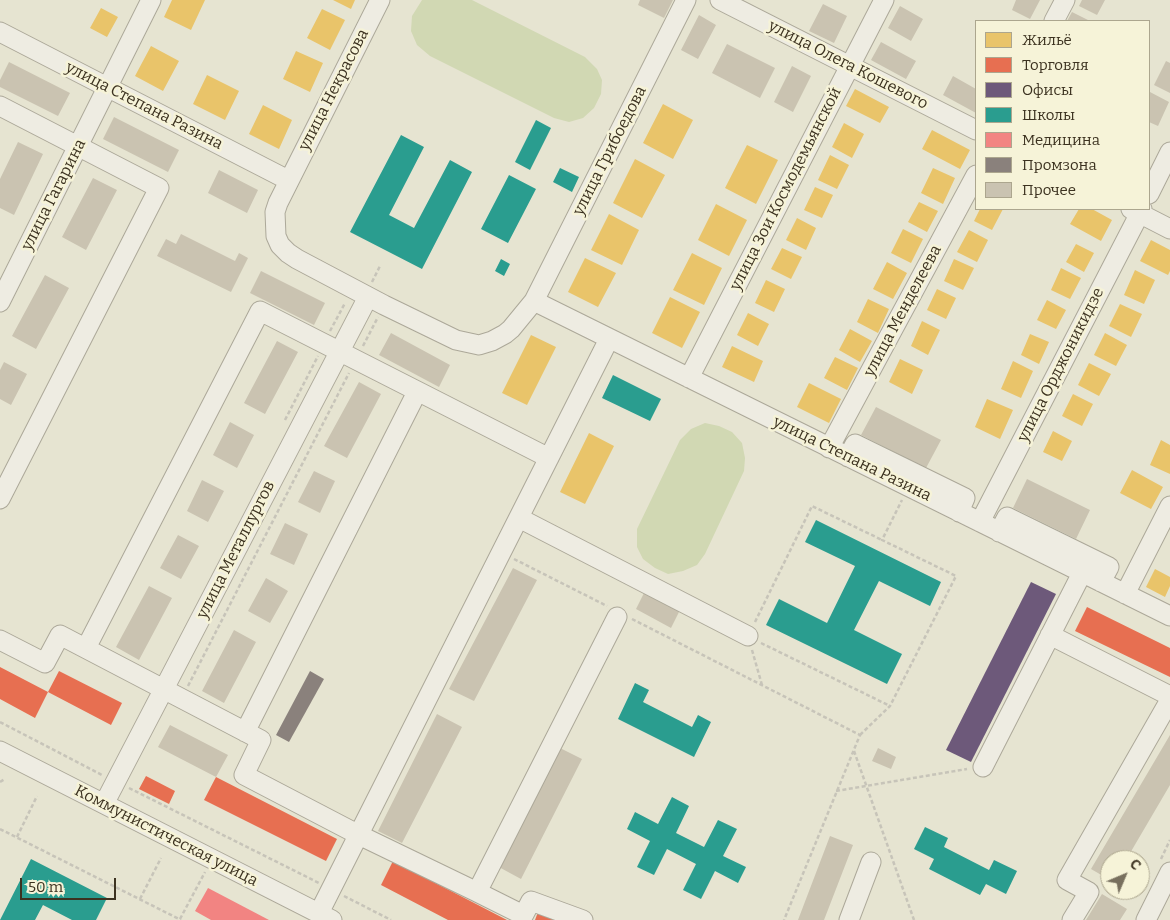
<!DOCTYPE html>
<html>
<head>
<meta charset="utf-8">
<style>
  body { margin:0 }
  #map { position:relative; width:1170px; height:920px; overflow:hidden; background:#e6e4d1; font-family:Bitter,serif }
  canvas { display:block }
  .legend { position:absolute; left:975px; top:20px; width:175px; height:190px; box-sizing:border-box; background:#f6f3d8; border:1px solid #aca68e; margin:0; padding:6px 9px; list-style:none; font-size:15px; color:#3c3220 }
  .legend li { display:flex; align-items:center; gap:10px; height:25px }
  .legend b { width:25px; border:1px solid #aca68e }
  .north { position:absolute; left:1100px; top:850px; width:50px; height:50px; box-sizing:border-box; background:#f6f3d8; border:1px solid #aca68e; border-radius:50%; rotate:45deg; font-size:14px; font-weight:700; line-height:20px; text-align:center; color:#3c3220 }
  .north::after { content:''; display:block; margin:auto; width:18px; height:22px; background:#78705e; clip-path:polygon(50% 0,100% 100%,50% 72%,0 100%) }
  .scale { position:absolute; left:20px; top:878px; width:96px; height:22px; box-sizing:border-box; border:2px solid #3c3220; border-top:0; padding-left:6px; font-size:15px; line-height:18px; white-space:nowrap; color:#3c3220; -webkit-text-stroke:4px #f6f3d8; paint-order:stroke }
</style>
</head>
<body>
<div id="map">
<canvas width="1170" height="920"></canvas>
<ul class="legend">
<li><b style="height:14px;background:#e9c46a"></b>Жильё</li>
<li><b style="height:14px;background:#e76f51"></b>Торговля</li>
<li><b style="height:14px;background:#6d597a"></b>Офисы</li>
<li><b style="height:14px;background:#2a9d8f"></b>Школы</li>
<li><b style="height:14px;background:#f28482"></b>Медицина</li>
<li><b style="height:14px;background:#8a817c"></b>Промзона</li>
<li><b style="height:14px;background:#cac3b1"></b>Прочее</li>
</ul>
<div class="north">С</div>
<div class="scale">50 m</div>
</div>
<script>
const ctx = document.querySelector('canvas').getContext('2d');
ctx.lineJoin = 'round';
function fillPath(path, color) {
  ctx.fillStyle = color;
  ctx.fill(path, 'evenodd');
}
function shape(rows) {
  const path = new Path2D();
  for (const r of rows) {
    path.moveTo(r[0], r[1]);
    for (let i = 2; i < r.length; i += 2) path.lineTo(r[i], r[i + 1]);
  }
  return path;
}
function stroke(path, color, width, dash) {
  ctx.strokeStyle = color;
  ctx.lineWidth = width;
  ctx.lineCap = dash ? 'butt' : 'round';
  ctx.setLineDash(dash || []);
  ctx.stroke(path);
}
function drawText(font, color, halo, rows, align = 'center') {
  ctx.font = font + ' Bitter,serif';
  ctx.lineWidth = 5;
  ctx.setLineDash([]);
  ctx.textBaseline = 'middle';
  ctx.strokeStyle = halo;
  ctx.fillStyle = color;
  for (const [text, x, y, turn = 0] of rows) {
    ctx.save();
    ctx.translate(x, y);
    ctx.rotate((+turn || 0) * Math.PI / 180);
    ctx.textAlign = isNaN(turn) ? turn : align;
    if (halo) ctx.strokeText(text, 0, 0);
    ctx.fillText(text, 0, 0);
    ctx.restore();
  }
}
fillPath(shape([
  [422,0,472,0,585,57,597,69,602,80,601,94,594,108,583,118,569,122,554,118,430,56,417,45,411,31,412,16],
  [705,423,719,426,732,432,742,443,745,458,744,471,705,554,697,565,683,571,668,574,655,568,643,559,637,547,637,529,680,440,691,429]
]), '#d1d8b3');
fillPath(shape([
  [172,0,205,0,191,30,164,17],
  [333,0,355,0,351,9],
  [101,8,118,17,107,37,90,28],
  [322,9,345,20,330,50,307,38],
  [151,46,179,61,163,91,135,76],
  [296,51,323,63,310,92,283,79],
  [207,75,239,91,225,120,193,104],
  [855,89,889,107,880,123,846,106],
  [663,104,693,120,673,159,643,143],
  [263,105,292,120,279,149,249,134],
  [844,123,864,134,852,158,832,147],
  [932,130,970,150,960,169,922,149],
  [747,145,778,160,756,204,725,188],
  [830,155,849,165,837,189,818,180],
  [635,159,665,175,642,218,613,203],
  [933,168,955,178,943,204,921,193],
  [815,187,833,195,822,218,804,210],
  [919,202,938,211,927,232,908,222],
  [716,204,747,220,729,256,698,240],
  [980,209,1003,209,992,230,974,221],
  [1079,209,1092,209,1112,220,1101,241,1070,224],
  [609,214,639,230,622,265,591,250],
  [797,218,816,228,806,250,786,240],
  [903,229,923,239,911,263,891,253],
  [969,230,988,240,977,262,957,252],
  [1151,240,1170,250,1170,271,1168,275,1140,261],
  [1076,244,1094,253,1084,272,1066,262],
  [782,248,802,257,791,279,771,269],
  [692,253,722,268,704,305,673,290],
  [585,258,616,273,598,307,568,292],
  [954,259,974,268,963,290,944,281],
  [887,262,907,273,893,299,873,289],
  [1061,268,1081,278,1070,299,1051,290],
  [1135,270,1155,280,1144,304,1124,295],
  [766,280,785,289,774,312,755,303],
  [937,289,956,298,946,319,927,310],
  [670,297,700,312,682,348,652,333],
  [868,299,889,309,878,333,857,322],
  [1047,300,1066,310,1056,329,1037,320],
  [1120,304,1142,314,1131,337,1109,326],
  [748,313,769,324,758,346,737,335],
  [922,321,940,330,928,355,911,346],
  [850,329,872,341,860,362,839,350],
  [1105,333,1127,345,1116,366,1094,355],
  [1030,334,1049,342,1039,364,1021,355],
  [531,335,556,347,527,405,502,393],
  [732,346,763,361,754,382,722,367],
  [835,357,858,368,847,390,824,378],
  [900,359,923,370,912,394,889,382],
  [1013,361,1033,371,1021,398,1001,389],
  [1089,363,1111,374,1099,396,1078,385],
  [809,383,841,399,829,423,797,407],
  [1073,394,1093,404,1082,426,1062,416],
  [987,399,1013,410,1000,439,975,427],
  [1053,431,1072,441,1062,461,1043,452],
  [589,433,614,446,585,504,560,492],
  [1161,440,1170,445,1170,474,1150,465],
  [1132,470,1163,487,1151,509,1120,493],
  [1155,569,1170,577,1170,586,1165,597,1146,587]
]), '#e9c46a');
fillPath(shape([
  [1087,607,1170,648,1170,677,1075,631],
  [0,667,48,692,35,718,0,699],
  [59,671,122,703,111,725,48,692],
  [146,776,175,791,169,804,139,789],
  [216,777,337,839,326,861,204,800],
  [393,861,507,920,448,920,381,885],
  [538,912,560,920,535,920]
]), '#e76f51');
fillPath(shape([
  [1031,582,1056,594,971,762,946,750]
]), '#6d597a');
fillPath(shape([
  [536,120,551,128,530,170,515,162],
  [401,135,424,147,389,215,414,228,450,160,472,172,422,269,350,232],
  [560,168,579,177,572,192,553,182],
  [509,175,536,189,508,243,481,229],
  [501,259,510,264,504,276,495,271],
  [613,375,661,399,650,421,602,398],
  [816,520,941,582,930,606,879,581,854,630,902,654,887,684,766,625,779,599,827,623,855,566,805,542],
  [635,683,649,690,643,702,692,727,698,715,711,722,694,757,618,719],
  [672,797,689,806,676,833,704,847,718,820,737,829,723,856,746,867,738,883,715,871,701,899,683,890,696,864,667,849,654,875,637,867,650,841,627,829,635,812,658,824],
  [925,827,948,838,944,847,989,870,994,860,1017,871,1006,894,986,884,980,895,929,869,934,859,914,849],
  [31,859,107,898,96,920,72,920,43,905,35,920,0,920]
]), '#2a9d8f');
fillPath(shape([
  [208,888,269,920,211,920,195,911]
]), '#f28482');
fillPath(shape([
  [310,671,324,679,289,742,276,735]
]), '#8a817c');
fillPath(shape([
  [640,0,673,0,664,18,638,5],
  [1016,0,1040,0,1030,19,1012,10],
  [1082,0,1105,0,1097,15,1079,6],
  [823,4,847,16,834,43,809,31],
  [900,6,923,19,911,41,888,28],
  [1072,12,1090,21,1067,21],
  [699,15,716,25,698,59,681,50],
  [881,42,916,61,906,79,871,60],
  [727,44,775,68,760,98,712,73],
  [1166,61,1170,63,1170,93,1154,85],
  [9,62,70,93,58,116,0,87,0,80],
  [792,66,811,76,793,112,774,102],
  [953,76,976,89,976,113,943,95],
  [1150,92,1169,102,1158,126,1149,122],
  [114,117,179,150,168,172,103,139],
  [18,142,43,154,14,215,0,208,0,179],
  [219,170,258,190,247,213,208,193],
  [93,178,117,190,86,250,62,237],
  [181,234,235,261,239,253,248,258,231,292,157,256,166,239,176,244],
  [261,271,325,303,314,325,250,293],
  [45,275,69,288,36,349,12,336],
  [391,333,450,365,439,387,379,355],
  [277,341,298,352,265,414,244,403],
  [4,362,27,374,11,405,0,399,0,370],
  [359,382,381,394,347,458,324,446],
  [876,407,941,440,926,468,861,435],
  [230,422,254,435,237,468,213,455],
  [314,471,335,481,320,513,298,502],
  [1027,479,1090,510,1076,539,1013,508],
  [202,480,224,491,208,522,187,511],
  [285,523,308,534,294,565,270,554],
  [178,535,199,546,181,579,160,568],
  [513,568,537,580,474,701,449,689],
  [266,578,288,591,270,623,248,611],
  [149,586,172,598,139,660,116,647],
  [646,589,681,608,671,628,636,609],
  [234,630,256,642,224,703,202,691],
  [437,714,462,727,402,843,378,831],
  [170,725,228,755,216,777,158,747],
  [1170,735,1170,785,1126,860,1110,860,1110,880,1091,869],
  [558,747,582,759,521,879,497,866],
  [878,748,896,757,891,769,872,761],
  [830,836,853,845,824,920,798,920],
  [1102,894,1127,909,1120,920,1086,920]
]), '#cac3b1');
const minor = shape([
  [380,0,278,203,275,212,276,236,280,245,288,253,297,259,384,305,456,340,479,345,492,341,505,334,511,329,534,301,686,0],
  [720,0,976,130],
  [1054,21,1065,0],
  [0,32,288,180],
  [0,106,159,188,0,499],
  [1149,194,1170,152],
  [1131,209,1170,229],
  [534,301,1170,616],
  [0,302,151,0],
  [689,378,884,0],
  [829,448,976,175],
  [848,457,855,444,965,498,959,512],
  [519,518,748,636],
  [980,522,1142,209],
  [999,532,1007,517,1109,567,1101,582],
  [1125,594,1170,506],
  [1050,635,1170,696],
  [0,640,45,663,60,635,261,740,244,775,359,835,477,892],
  [86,648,260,311,549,458],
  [245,732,417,392],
  [0,751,332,920],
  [983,767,1082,573],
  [104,804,368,297],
  [319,913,609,339],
  [523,915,477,892,617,617],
  [521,920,531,901,583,920],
  [849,920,871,862],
  [1072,920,1089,892,1067,880,1170,700],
  [1146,920,1170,872]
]);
stroke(minor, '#aca899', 21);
stroke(shape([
  [372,282,380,266],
  [330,331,345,303],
  [363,346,378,317],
  [285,420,318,356],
  [514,559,607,606],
  [632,619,860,735,784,920],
  [755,622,812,506,882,540],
  [761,643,890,706],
  [752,650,762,685],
  [188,686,349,373],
  [0,722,102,775],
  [860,735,890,706,956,576,882,540,902,500],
  [854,751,914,920],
  [0,782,5,779],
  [129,788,319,883],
  [836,791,967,769],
  [0,829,181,920],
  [17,837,37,796],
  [1161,859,1170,840],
  [344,896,391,920],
  [140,899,161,858],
  [180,919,205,872]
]), '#c7c4b9', 2.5, [4, 2.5]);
stroke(minor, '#eeece2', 19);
drawText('16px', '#3c3220', '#f6f3d8', [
  ["улица Олега Кошевого",848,65,27],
  ["улица Некрасова",334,90,-63],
  ["улица Степана Разина",144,106,27],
  ["улица Грибоедова",610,151,-63],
  ["улица Зои Космодемьянской",786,189,-63],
  ["улица Гагарина",54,195,-63],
  ["улица Менделеева",903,311,-62],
  ["улица Орджоникидзе",1061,365,-63],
  ["улица Степана Разина",852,459,26],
  ["улица Металлургов",236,550,-63],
  ["Коммунистическая улица",166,836,27]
]);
</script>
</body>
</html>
